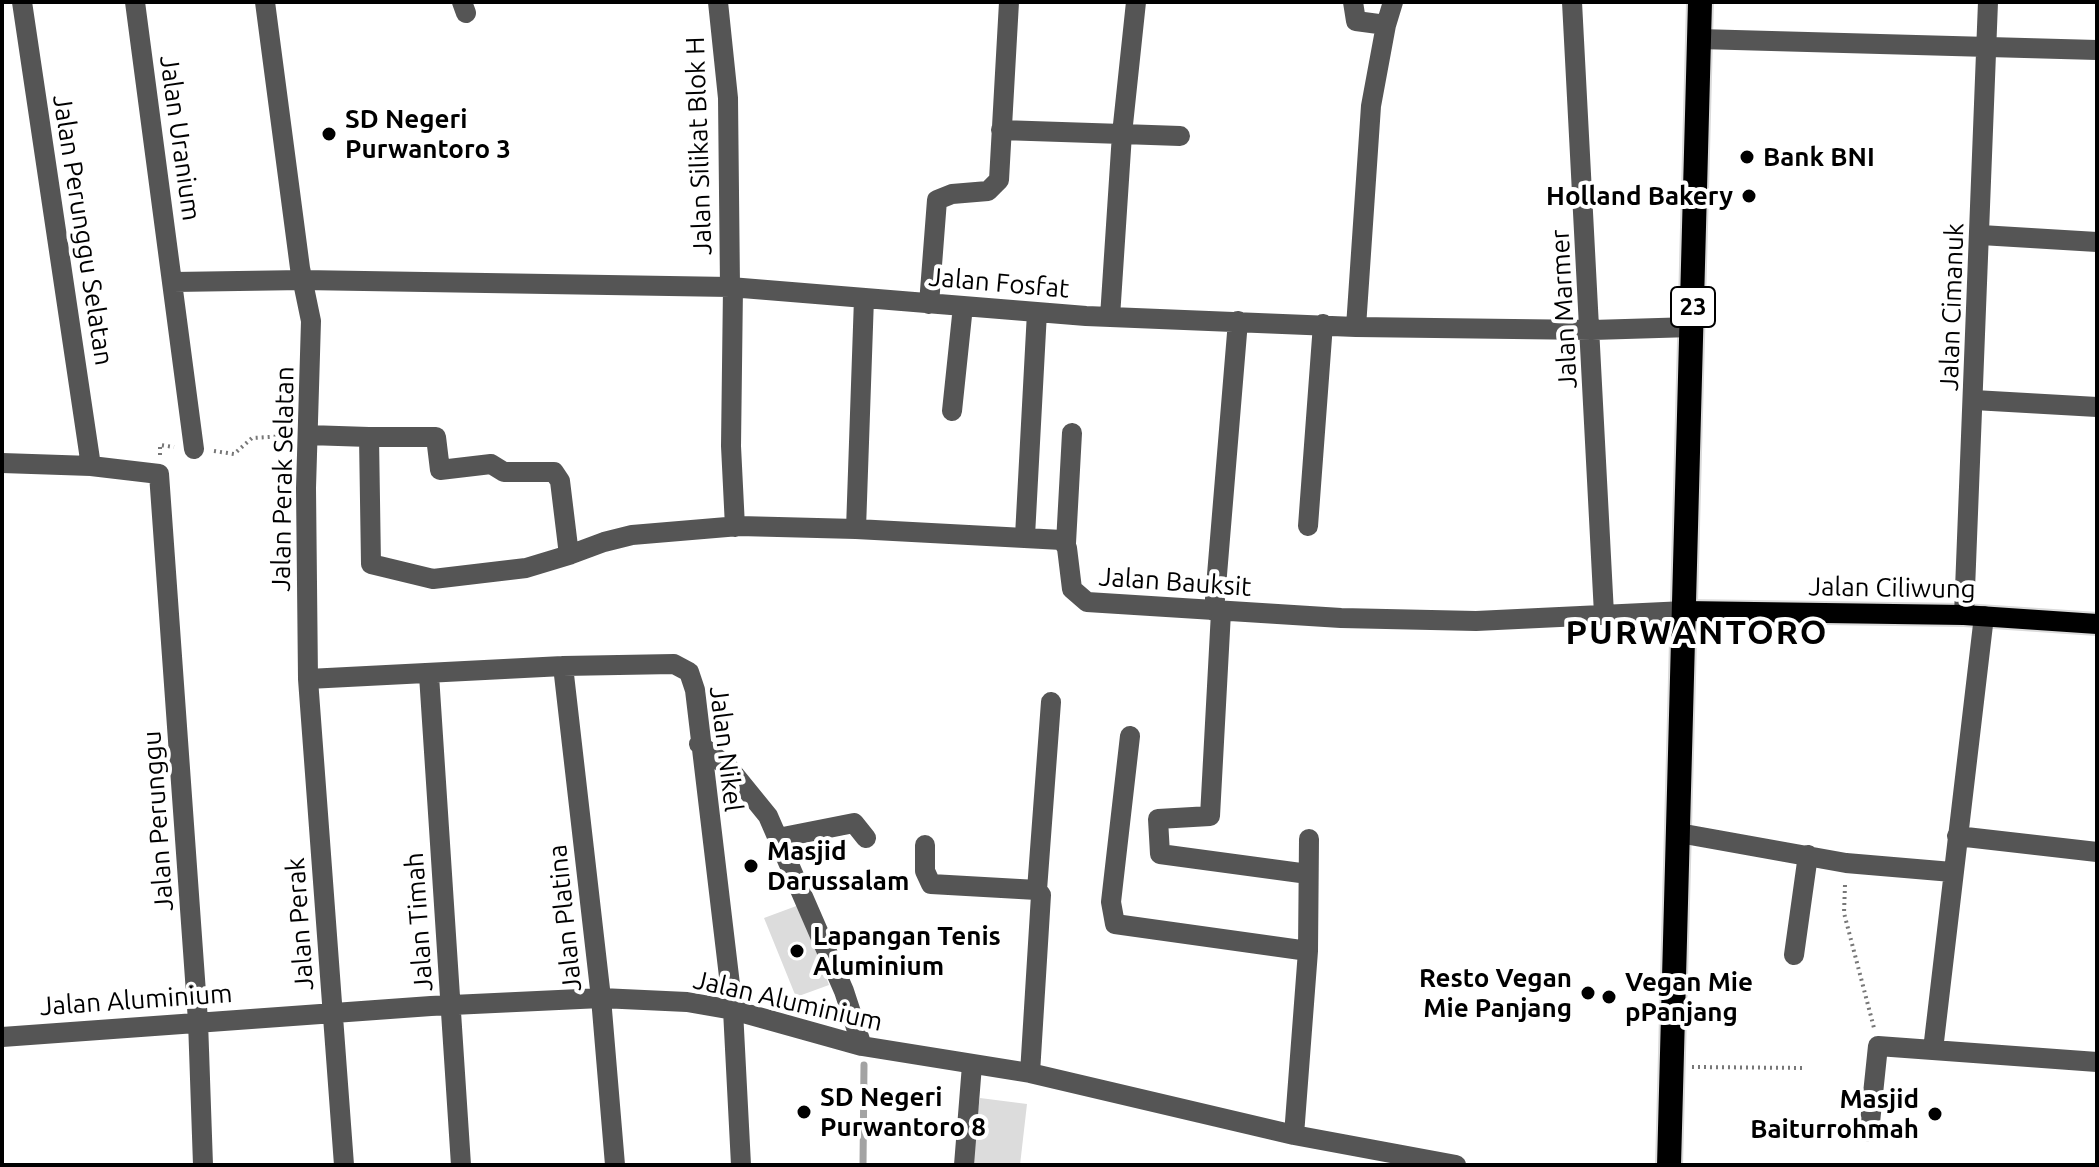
<!DOCTYPE html>
<html>
<head>
<meta charset="utf-8">
<style>
  body { margin:0 }
  #map { position:relative; width:2099px; height:1167px; overflow:hidden; background:#fff; font-family:Ubuntu,sans-serif }
  canvas { display:block }
  .frame { position:absolute; inset:0; border:4px solid #000; pointer-events:none }
</style>
</head>
<body>
<div id="map">
<canvas width="2099" height="1167"></canvas>
<div class="frame"></div>
</div>
<script>
const ctx = document.querySelector('canvas').getContext('2d');
ctx.lineJoin = 'round';
function fillPath(path, color) {
  ctx.fillStyle = color;
  ctx.fill(path, 'evenodd');
}
function shape(rows) {
  const path = new Path2D();
  for (const r of rows) {
    path.moveTo(r[0], r[1]);
    for (let i = 2; i < r.length; i += 2) path.lineTo(r[i], r[i + 1]);
  }
  return path;
}
function stroke(path, color, width, dash) {
  ctx.strokeStyle = color;
  ctx.lineWidth = width;
  ctx.lineCap = dash ? 'butt' : 'round';
  ctx.setLineDash(dash || []);
  ctx.stroke(path);
}
function drawText(font, color, halo, rows, align = 'center') {
  ctx.font = font + ' Ubuntu,sans-serif';
  ctx.lineWidth = 8;
  ctx.setLineDash([]);
  ctx.textBaseline = 'middle';
  ctx.strokeStyle = halo;
  ctx.fillStyle = color;
  for (const [text, x, y, turn = 0] of rows) {
    ctx.save();
    ctx.translate(x, y);
    ctx.rotate((+turn || 0) * Math.PI / 180);
    ctx.textAlign = isNaN(turn) ? turn : align;
    if (halo) ctx.strokeText(text, 0, 0);
    ctx.fillText(text, 0, 0);
    ctx.restore();
  }
}
fillPath(shape([
  [799,905,829,985,796,997,764,918],
  [980,1098,1027,1104,1020,1165,968,1165]
]), '#dcdcdc');
stroke(shape([
  [863,1165,864,1065]
]), '#a3a3a3', 7);
const major = shape([
  [1685,611,1964,615,2097,624]
]);
const highway = shape([
  [1669,1165,1700,2]
]);
stroke(major, '#dbdbdb', 24);
stroke(highway, '#dbdbdb', 28);
stroke(shape([
  [214,451,234,454,252,438,287,436],
  [160,455,160,445,174,447],
  [1845,885,1844,913,1874,1028],
  [1692,1067,1806,1068]
]), '#777', 4, [2, 4]);
stroke(shape([
  [22,2,91,466],
  [135,2,194,449],
  [265,2,300,268,311,321,306,488,308,679,344,1165],
  [462,2,466,13],
  [718,2,728,98,730,287],
  [1136,2,1122,134,1180,136],
  [1353,2,1356,21,1386,25,1371,106,1356,327],
  [1572,2,1604,614],
  [1386,25,1393,2],
  [1699,39,2097,50],
  [1001,130,1122,134,1110,317],
  [1981,235,2097,242],
  [174,282,303,280,730,287,1086,316,1356,327,1592,330,1692,327],
  [733,287,731,446,735,527],
  [929,304,937,200,952,194,988,191,999,180,1009,2],
  [1974,400,2097,407],
  [952,411,963,306],
  [308,435,369,437],
  [2,463,91,466,159,474,198,1021,203,1165],
  [1308,526,1323,324],
  [856,529,864,298],
  [1025,536,1037,312],
  [1066,543,1072,433],
  [569,555,560,481,554,472,504,472,491,464,440,470,436,437,369,437,371,564,433,579,526,568,569,555,604,542,632,535,739,526,856,529,1062,540,1067,548,1072,589,1087,602,1341,618,1476,621,1685,611],
  [1214,611,1238,321],
  [1221,612,1210,816,1158,819,1160,854,1308,874],
  [1964,615,1988,2],
  [563,666,601,998,615,1165],
  [429,675,461,1165],
  [308,679,563,666,674,664,689,672,695,690,733,1010,741,1165],
  [1130,736,1111,902,1115,924,1308,951],
  [699,744,729,768,768,816,844,991,862,1046],
  [1679,833,1846,863,1952,872],
  [1957,836,2097,852],
  [778,838,854,823,866,838],
  [925,845,925,871,931,884,1037,890,1041,895,1030,1073],
  [1037,890,1051,702],
  [1794,955,1808,855],
  [2,1037,431,1006,601,998,687,1002,733,1010,862,1046,1030,1073,1294,1135,1456,1165],
  [1933,1050,1984,616],
  [1869,1132,1878,1046,2097,1062],
  [1294,1135,1308,951,1309,839],
  [964,1165,972,1065]
]), '#555', 20);
stroke(major, '#000', 20);
stroke(highway, '#000', 24);
for (const [x, y, r, color] of [
  [329,134,8,"#000"],
  [1747,157,8,"#000"],
  [1749,196,8,"#000"],
  [751,866,8,"#000"],
  [797,951,8,"#000"],
  [1588,993,8,"#000"],
  [1609,997,8,"#000"],
  [804,1112,8,"#000"],
  [1935,1114,8,"#000"]
]) {
  const dot = new Path2D();
  dot.arc(x, y, r, 0, 2 * Math.PI);
  ctx.fillStyle = color;
  ctx.fill(dot);
  stroke(dot, '#fff', 3);
}
for (const [x, y, w] of [
  [1693,307,44]
]) {
  const box = new Path2D();
  box.roundRect(x - w / 2, y - 20, w, 40, 6);
  ctx.fillStyle = '#fff';
  ctx.fill(box);
  stroke(box, '#000', 2);
}
drawText('bold 24px', '#000', null, [
  ["23",1693,307]
]);
drawText('bold 26px', '#000', '#fff', [
  ["SD Negeri",345,119],
  ["Purwantoro 3",345,149],
  ["Bank BNI",1763,157],
  ["Holland Bakery",1733,196,"right"],
  ["Masjid",767,851],
  ["Darussalam",767,881],
  ["Lapangan Tenis",813,936],
  ["Aluminium",813,966],
  ["Resto Vegan",1572,978,"right"],
  ["Mie Panjang",1572,1008,"right"],
  ["Vegan Mie",1625,982],
  ["pPanjang",1625,1012],
  ["SD Negeri",820,1097],
  ["Purwantoro 8",820,1127],
  ["Masjid",1919,1099,"right"],
  ["Baiturrohmah",1919,1129,"right"]
], 'left');
drawText('26px', '#000', '#fff', [
  ["Jalan Uranium",180,138,82],
  ["Jalan Silikat Blok H",699,146,-92],
  ["Jalan Perunggu Selatan",83,230,81],
  ["Jalan Fosfat",999,283,5],
  ["Jalan Cimanuk",1952,307,-88],
  ["Jalan Marmer",1564,309,-93],
  ["Jalan Perak Selatan",283,479,-89],
  ["Jalan Bauksit",1175,582,4],
  ["Jalan Ciliwung",1892,588,1],
  ["Jalan Nikel",726,749,83],
  ["Jalan Perunggu",158,821,-94],
  ["Jalan Platina",565,918,-96],
  ["Jalan Timah",419,922,-94],
  ["Jalan Perak",300,924,-94],
  ["Jalan Aluminium",136,1000,-4],
  ["Jalan Aluminium",788,1001,13]
]);
ctx.letterSpacing = '2px';
drawText('bold 34px', '#000', '#fff', [
  ["PURWANTORO",1697,633]
]);
ctx.letterSpacing = '0px';
</script>
</body>
</html>
